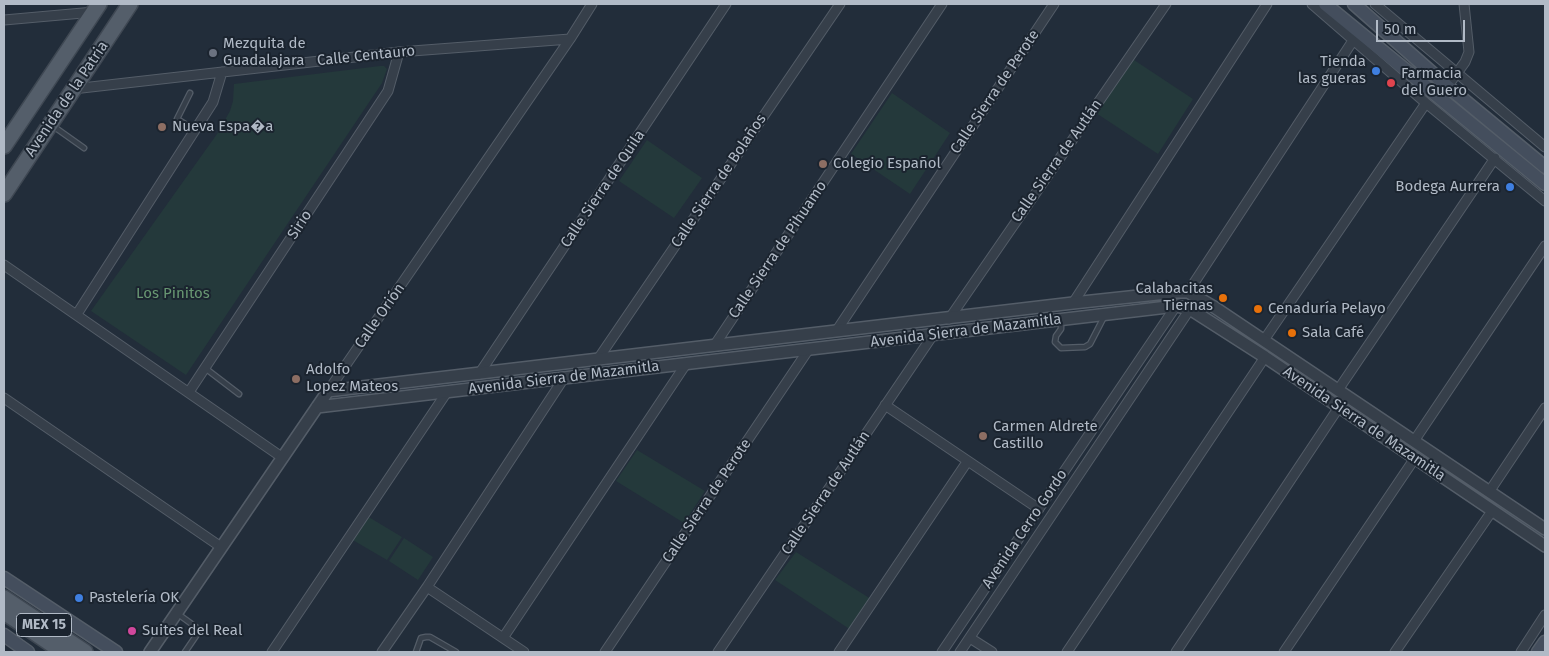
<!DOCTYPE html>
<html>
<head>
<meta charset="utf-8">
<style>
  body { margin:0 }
  #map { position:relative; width:1549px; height:656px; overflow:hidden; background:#222d3a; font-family:"Fira Sans",sans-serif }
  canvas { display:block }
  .frame { position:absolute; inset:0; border:5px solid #b1bac6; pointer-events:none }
  .scale { position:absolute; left:1376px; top:20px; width:89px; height:22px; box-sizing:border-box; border:2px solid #b1bac6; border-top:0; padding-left:6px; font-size:15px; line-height:18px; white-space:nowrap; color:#b1bac6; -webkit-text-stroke:4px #1b242f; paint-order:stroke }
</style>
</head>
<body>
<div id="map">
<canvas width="1549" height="656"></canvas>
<div class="frame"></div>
<div class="scale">50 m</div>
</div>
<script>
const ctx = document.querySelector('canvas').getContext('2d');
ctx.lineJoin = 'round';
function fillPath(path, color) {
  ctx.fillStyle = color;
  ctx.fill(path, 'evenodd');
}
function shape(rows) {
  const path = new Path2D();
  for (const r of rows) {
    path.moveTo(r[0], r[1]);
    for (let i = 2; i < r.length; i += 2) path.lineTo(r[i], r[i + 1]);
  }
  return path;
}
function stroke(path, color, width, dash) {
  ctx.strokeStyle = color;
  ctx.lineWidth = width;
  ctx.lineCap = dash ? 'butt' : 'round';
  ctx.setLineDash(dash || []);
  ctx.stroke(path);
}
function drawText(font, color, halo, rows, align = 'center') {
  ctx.font = font + ' "Fira Sans",sans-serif';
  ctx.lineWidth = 4;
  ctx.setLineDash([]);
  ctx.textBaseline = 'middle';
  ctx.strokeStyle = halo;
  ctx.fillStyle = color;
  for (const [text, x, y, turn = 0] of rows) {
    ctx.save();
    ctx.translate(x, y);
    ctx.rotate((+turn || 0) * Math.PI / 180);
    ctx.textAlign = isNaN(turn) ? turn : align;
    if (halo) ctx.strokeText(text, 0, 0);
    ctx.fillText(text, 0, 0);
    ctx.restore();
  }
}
fillPath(shape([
  [1131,58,1193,99,1158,154,1096,113],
  [380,66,384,66,387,69,382,83,186,375,91,311,217,134,230,111,233,101,234,84],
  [892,93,950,133,910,194,851,154],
  [647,140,702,178,674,218,619,181],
  [637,450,705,491,684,523,616,481],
  [367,516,402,537,387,560,351,539],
  [404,538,433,557,418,580,389,561],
  [796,552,871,599,851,630,775,580]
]), '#24393b');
const service = shape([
  [190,93,177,119,195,130],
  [53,126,84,148],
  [1061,320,1061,329,1056,336,1055,342,1061,348,1085,347,1090,344,1105,315],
  [205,368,239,394],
  [178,614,200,630,185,652],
  [416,652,421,638,426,637,430,637,456,652]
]);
const minor = shape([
  [1312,4,1426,103,1545,201],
  [1375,4,1545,147],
  [4,20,94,12],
  [73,89,399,52,570,39],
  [1444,91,1465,62,1469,52,1464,4],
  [4,265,283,458],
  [1188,292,1354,39],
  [1073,303,1267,4],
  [77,314,213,102,222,72],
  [949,319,1166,4],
  [837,330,1054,4],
  [1264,340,1426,103],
  [714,346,942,4],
  [598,359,840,4],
  [479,374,726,4],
  [1338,390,1495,158],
  [328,391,570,39,592,4],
  [189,392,388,91,399,52],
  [4,398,221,547],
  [885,405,1039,509],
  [1414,441,1545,246],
  [1489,492,1545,408],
  [427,587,524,652],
  [503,638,686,364],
  [970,638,992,652],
  [272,652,447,392],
  [382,652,427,587,564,378],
  [605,652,809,349],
  [718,652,933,335],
  [839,652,967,462],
  [942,652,1176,306],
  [960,652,1190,309],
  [1067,652,1265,357],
  [1176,652,1339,407],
  [1284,652,1415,458],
  [1395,652,1492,511],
  [1521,652,1545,615]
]);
const tertiary = shape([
  [317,407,1176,306,1190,309,1265,357,1545,546],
  [150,652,328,391,1073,303,1176,292,1188,292,1214,307,1545,529]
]);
const secondary = shape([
  [1325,4,1545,184],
  [1354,4,1447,86,1545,167],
  [4,578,116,652],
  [4,635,28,652],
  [1538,652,1545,642]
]);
const primary = shape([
  [4,146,99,4],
  [4,194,130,4],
  [4,598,85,652],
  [4,612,63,652]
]);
stroke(service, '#545d68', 7);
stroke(minor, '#545d68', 11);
stroke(tertiary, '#545d68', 14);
stroke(secondary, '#545d68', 15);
stroke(primary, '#3f4853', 18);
stroke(service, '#363f4a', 4.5);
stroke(minor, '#363f4a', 9);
stroke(tertiary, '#363f4a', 11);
stroke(secondary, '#444e5d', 12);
stroke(primary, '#545e6a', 15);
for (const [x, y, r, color] of [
  [213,53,5,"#6b7280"],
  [1376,71,5,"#3f7fe0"],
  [1391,83,5,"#e0444e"],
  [162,127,5,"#8d6e63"],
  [823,164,5,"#8d6e63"],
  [1510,187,5,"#3f7fe0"],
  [1223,298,5,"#e8710a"],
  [1258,309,5,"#e8710a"],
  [1292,333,5,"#e8710a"],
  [296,379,5,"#8d6e63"],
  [983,436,5,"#8d6e63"],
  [79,598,5,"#3f7fe0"],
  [132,631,5,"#d1479c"]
]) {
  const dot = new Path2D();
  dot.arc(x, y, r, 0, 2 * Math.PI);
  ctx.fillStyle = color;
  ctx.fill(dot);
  stroke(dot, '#1b242f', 2);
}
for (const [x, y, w] of [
  [44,625,55]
]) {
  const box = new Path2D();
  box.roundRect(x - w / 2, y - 11.5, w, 23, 4);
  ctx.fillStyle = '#1b242f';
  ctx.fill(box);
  stroke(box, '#b1bac6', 1);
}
drawText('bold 14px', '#b1bac6', null, [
  ["MEX 15",44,625]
]);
drawText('15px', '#b1bac6', '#1b242f', [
  ["Mezquita de",223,44],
  ["Guadalajara",223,61],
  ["Tienda",1366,62,"right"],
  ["las gueras",1366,79,"right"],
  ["Farmacia",1401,74],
  ["del Guero",1401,91],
  ["Nueva Espa�a",172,127],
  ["Colegio Español",833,164],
  ["Bodega Aurrera",1500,187,"right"],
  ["Calabacitas",1213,289,"right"],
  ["Tiernas",1213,306,"right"],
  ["Cenaduría Pelayo",1268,309],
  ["Sala Café",1302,333],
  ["Adolfo",306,370],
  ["Lopez Mateos",306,387],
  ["Carmen Aldrete",993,427],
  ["Castillo",993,444],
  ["Pastelería OK",89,598],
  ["Suites del Real",142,631]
], 'left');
drawText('15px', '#b1bac6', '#1b242f', [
  ["Calle Centauro",366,56,-6],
  ["Calle Sierra de Perote",995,92,-56],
  ["Avenida de la Patria",67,99,-56],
  ["Calle Sierra de Autlán",1057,161,-55],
  ["Calle Sierra de Bolaños",719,181,-56],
  ["Calle Sierra de Quila",603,189,-56],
  ["Sirio",300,225,-57],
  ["Calle Sierra de Pihuamo",778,250,-56],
  ["Calle Orión",380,316,-55],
  ["Avenida Sierra de Mazamitla",966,331,-7],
  ["Avenida Sierra de Mazamitla",564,378,-7],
  ["Avenida Sierra de Mazamitla",1364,424,34],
  ["Calle Sierra de Autlán",826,493,-56],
  ["Calle Sierra de Perote",707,501,-56],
  ["Avenida Cerro Gordo",1025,529,-56]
]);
drawText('15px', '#689772', '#1b242f', [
  ["Los Pinitos",173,294]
]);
</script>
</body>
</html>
